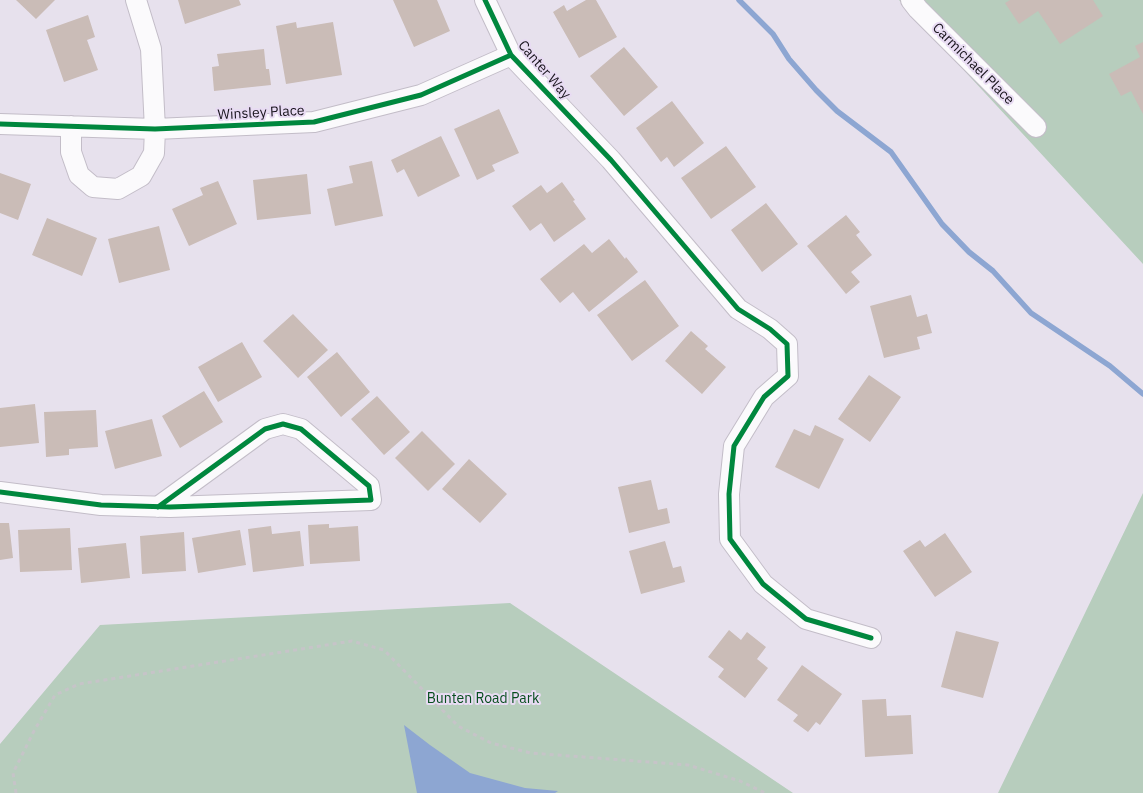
<!DOCTYPE html>
<html>
<head>
<meta charset="utf-8">
<style>
  body { margin:0 }
  canvas { display:block; background:#e7e1ed }
</style>
</head>
<body>
<canvas width="1143" height="793"></canvas>
<script>
const ctx = document.querySelector('canvas').getContext('2d');
ctx.lineJoin = 'round';
function fillPath(path, color) {
  ctx.fillStyle = color;
  ctx.fill(path, 'evenodd');
}
function shape(rows) {
  const path = new Path2D();
  for (const r of rows) {
    path.moveTo(r[0], r[1]);
    for (let i = 2; i < r.length; i += 2) path.lineTo(r[i], r[i + 1]);
  }
  return path;
}
function stroke(path, color, width, dash) {
  ctx.strokeStyle = color;
  ctx.lineWidth = width;
  ctx.lineCap = dash ? 'butt' : 'round';
  ctx.setLineDash(dash || []);
  ctx.stroke(path);
}
function drawText(font, color, halo, rows, align = 'center') {
  ctx.font = font + ' "IBM Plex Sans",sans-serif';
  ctx.lineWidth = 4;
  ctx.setLineDash([]);
  ctx.textBaseline = 'middle';
  ctx.strokeStyle = halo;
  ctx.fillStyle = color;
  for (const [text, x, y, turn = 0] of rows) {
    ctx.save();
    ctx.translate(x, y);
    ctx.rotate((+turn || 0) * Math.PI / 180);
    ctx.textAlign = isNaN(turn) ? turn : align;
    if (halo) ctx.strokeText(text, 0, 0);
    ctx.fillText(text, 0, 0);
    ctx.restore();
  }
}
fillPath(shape([
  [899,0,1143,0,1143,264],
  [1143,493,1143,793,998,793],
  [510,603,793,793,0,793,0,744,100,625]
]), '#b7cdbd');
fillPath(shape([
  [404,725,430,745,470,773,525,788,558,791,555,793,417,793]
]), '#8da6d2');
stroke(shape([
  [739,0,773,34,789,59,816,90,837,111,891,152,942,224,969,252,993,271,1031,313,1110,366,1143,394]
]), '#8da6d2', 5.5);
fillPath(shape([
  [16,0,55,0,36,19],
  [178,0,239,0,241,5,185,24],
  [393,0,437,0,450,31,414,47],
  [586,0,596,0,617,37,579,58,553,12,564,5,567,11],
  [1010,0,1093,0,1103,16,1060,44,1038,11,1019,24,1005,3],
  [88,15,95,37,87,40,98,70,64,82,46,30],
  [296,22,297,28,333,22,342,75,286,84,276,26],
  [1143,42,1143,114,1131,91,1121,96,1109,74,1140,57,1135,46],
  [624,47,658,87,624,116,590,76],
  [264,49,266,69,269,69,271,85,214,91,212,67,219,66,217,54],
  [672,101,704,143,674,167,667,157,661,162,636,128],
  [499,109,519,153,492,165,495,171,477,180,454,129],
  [441,136,460,176,418,197,404,169,397,173,391,160],
  [726,146,756,187,711,219,681,178],
  [372,161,383,216,335,226,327,189,353,183,349,166],
  [0,173,31,184,18,220,0,213],
  [307,174,311,214,257,220,253,180],
  [218,181,237,224,189,246,172,209,203,195,200,188],
  [562,182,575,200,573,201,586,219,554,242,541,223,530,231,512,206,541,185,547,193],
  [766,203,798,244,762,272,731,230],
  [846,215,860,232,856,235,872,255,851,272,860,282,846,294,807,246],
  [47,218,97,238,82,276,32,255],
  [159,226,170,270,119,283,108,239],
  [609,239,625,259,626,257,638,272,589,312,573,292,560,303,540,279,584,244,592,253],
  [645,280,679,326,632,361,597,315],
  [911,295,917,317,927,314,932,333,917,337,920,349,884,358,870,306],
  [293,314,328,350,298,378,263,341],
  [691,331,708,346,705,349,726,367,702,394,665,361],
  [242,342,262,377,218,402,198,367],
  [337,352,370,392,341,417,307,377],
  [869,375,901,397,870,442,838,419],
  [204,391,223,422,180,448,162,416],
  [377,396,410,432,384,455,351,419],
  [35,404,39,443,0,447,0,408],
  [96,410,98,447,69,449,69,455,46,457,44,412],
  [152,419,162,456,115,469,105,431],
  [815,425,844,439,819,489,775,467,794,429,810,436],
  [422,431,455,464,428,491,395,458],
  [469,459,507,494,480,523,442,489],
  [651,480,658,510,667,508,670,523,629,533,618,487],
  [0,523,9,523,13,558,0,560],
  [329,524,329,528,358,526,360,561,310,564,308,525],
  [271,526,272,534,300,531,304,566,253,572,248,529],
  [70,528,72,570,20,572,18,530],
  [240,530,246,565,198,573,192,538],
  [184,532,186,571,142,574,140,536],
  [945,533,972,572,935,597,903,551,920,540,925,547],
  [665,541,673,568,681,566,685,582,641,594,629,551],
  [126,543,130,578,81,583,78,548],
  [729,630,741,640,747,632,766,647,757,659,768,668,745,698,718,677,724,669,708,657],
  [956,631,999,642,983,698,941,687],
  [802,665,842,694,820,725,816,722,808,732,793,721,798,715,777,700],
  [886,699,887,716,911,715,913,754,865,757,862,700]
]), '#cabcb7');
const street = shape([
  [485,0,511,55,611,160,738,309,770,329,787,344,788,376,764,397,734,446,729,494,730,539,763,584,806,619,871,638],
  [911,0,918,9,1036,127],
  [0,124,155,129,314,122,421,95,511,55],
  [71,126,71,152,79,175,93,187,118,189,141,176,154,153,155,129,151,49,136,0],
  [0,492,101,505,170,507,371,500,369,486,301,429,283,424,265,429,158,507]
]);
stroke(street, '#c3bdc8', 22);
stroke(shape([
  [16,793,13,773,34,731,55,695,79,684,352,641,384,650,458,726,491,743,531,753,688,765,740,781,765,793]
]), '#c6c4c8', 3, [4, 4]);
stroke(street, '#fbfafc', 20);
stroke(shape([
  [485,0,511,55,611,160,738,309,770,329,787,344,788,376,764,397,734,446,729,494,730,539,763,584,806,619,871,638],
  [0,124,155,129,314,122,421,95,511,55],
  [0,492,101,505,170,507,371,500,369,486,301,429,283,424,265,429,158,507]
]), '#00873e', 5);
drawText('14px', '#16121a', '#e8dbf3', [
  ["Carmichael Place",973,64,45],
  ["Canter Way",544,70,49],
  ["Winsley Place",261,113,-3]
]);
drawText('14px', '#074e1e', '#e8dbf3', [
  ["Bunten Road Park",483,699]
]);
</script>
</body>
</html>
